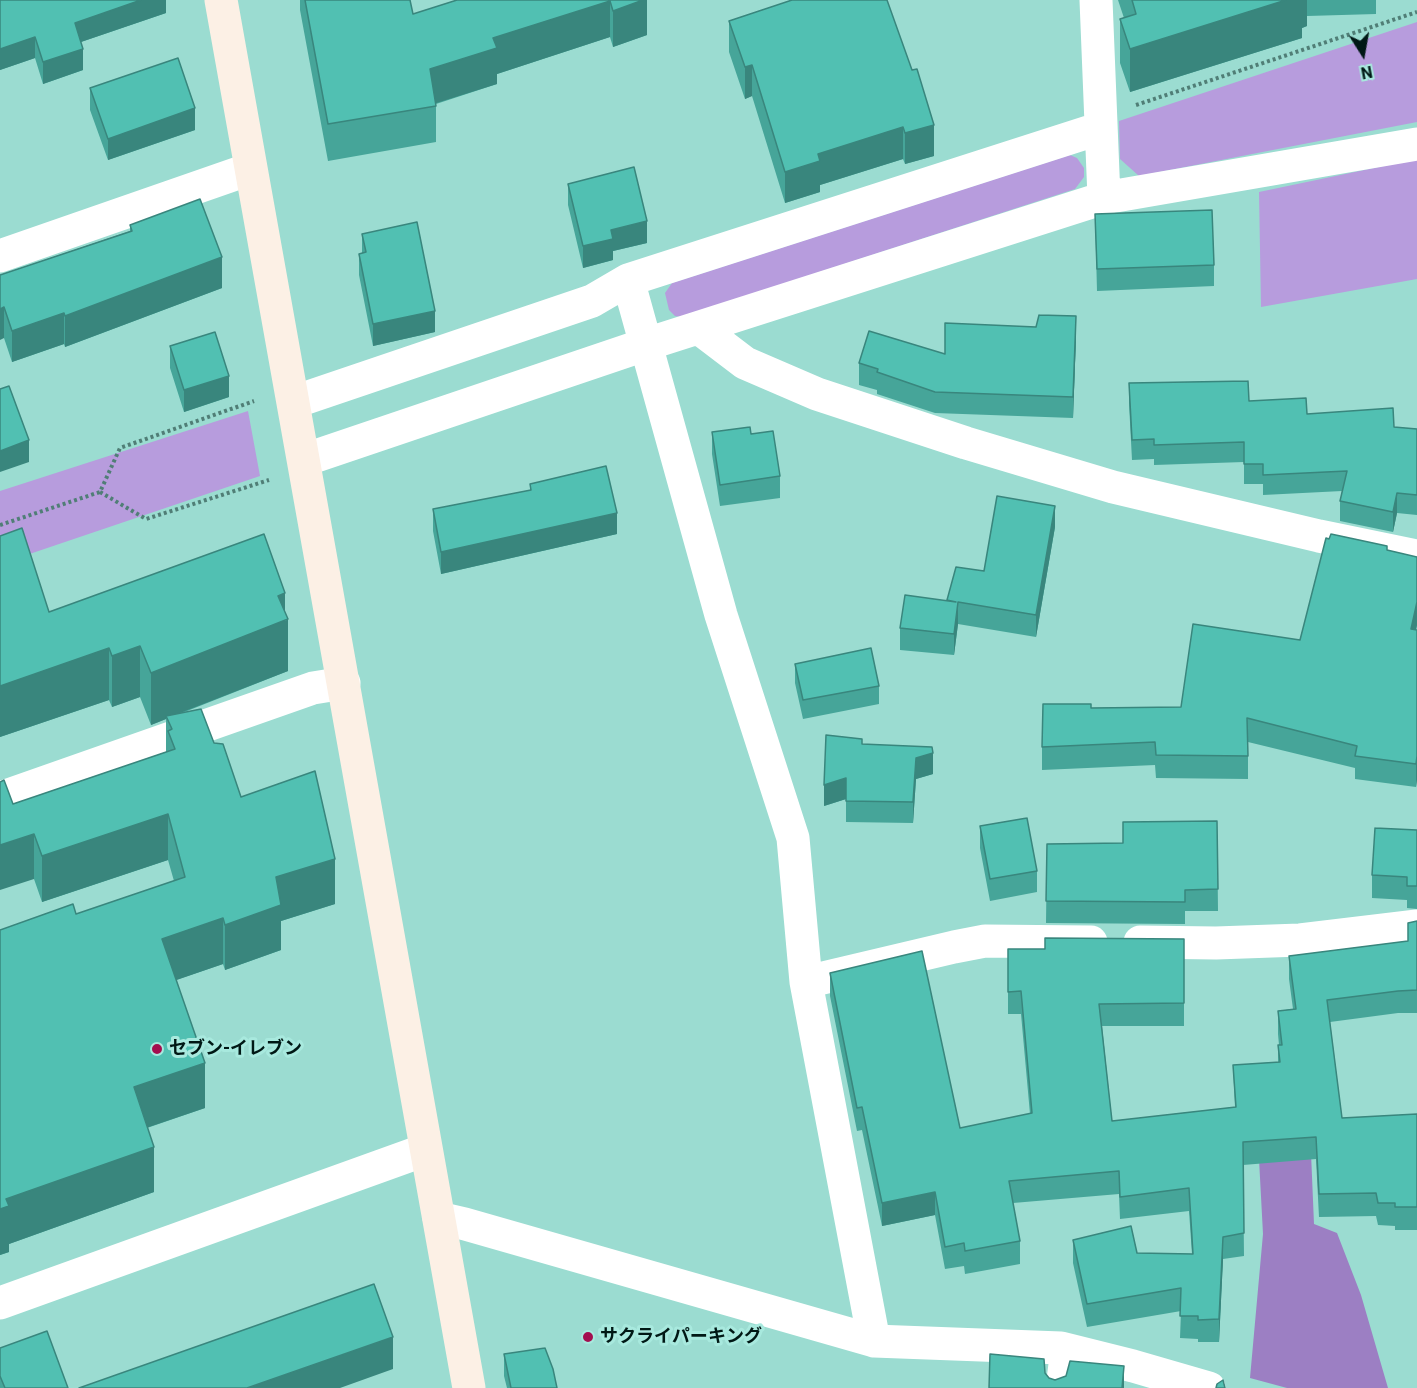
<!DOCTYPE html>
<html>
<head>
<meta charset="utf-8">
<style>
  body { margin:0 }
  #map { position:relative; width:1417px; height:1388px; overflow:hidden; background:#9bdcd1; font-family:Roboto,sans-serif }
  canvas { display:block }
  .north { position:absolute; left:1333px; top:24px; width:60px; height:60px; -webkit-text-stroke:4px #a8e9de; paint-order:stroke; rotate:169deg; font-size:16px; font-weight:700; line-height:24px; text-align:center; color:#001815 }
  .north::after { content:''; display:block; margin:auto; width:21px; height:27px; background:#001815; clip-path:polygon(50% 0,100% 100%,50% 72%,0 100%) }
</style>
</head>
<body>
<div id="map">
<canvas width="1417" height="1388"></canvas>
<div class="north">N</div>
</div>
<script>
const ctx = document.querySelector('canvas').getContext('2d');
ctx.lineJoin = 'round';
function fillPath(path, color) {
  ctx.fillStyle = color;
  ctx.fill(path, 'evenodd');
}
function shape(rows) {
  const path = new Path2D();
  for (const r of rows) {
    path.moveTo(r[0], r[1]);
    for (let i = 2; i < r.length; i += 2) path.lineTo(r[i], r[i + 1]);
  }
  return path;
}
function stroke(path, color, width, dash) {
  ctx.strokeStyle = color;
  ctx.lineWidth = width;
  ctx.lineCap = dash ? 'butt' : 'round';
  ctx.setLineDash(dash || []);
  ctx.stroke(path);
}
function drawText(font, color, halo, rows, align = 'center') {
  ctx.font = font + ' Roboto,"Noto Sans JP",sans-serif';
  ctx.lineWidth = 6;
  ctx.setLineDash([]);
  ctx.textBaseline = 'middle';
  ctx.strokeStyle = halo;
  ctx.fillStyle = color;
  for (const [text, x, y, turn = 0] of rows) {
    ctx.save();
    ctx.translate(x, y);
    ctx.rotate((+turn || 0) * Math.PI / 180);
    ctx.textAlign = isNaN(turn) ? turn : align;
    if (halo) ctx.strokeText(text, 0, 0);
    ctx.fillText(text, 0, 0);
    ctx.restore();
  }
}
fillPath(shape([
  [1417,22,1417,122,1139,176,1120,159,1119,121],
  [1070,155,1077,158,1084,168,1084,177,1075,189,681,317,675,316,669,310,665,293,672,283],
  [1417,159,1417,279,1261,307,1259,192],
  [248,411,260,476,0,564,0,491]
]), '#b79cdd');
fillPath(shape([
  [1311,1153,1314,1224,1337,1233,1361,1295,1388,1388,1287,1388,1250,1378,1263,1234,1259,1159]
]), '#9c7fc3');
stroke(shape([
  [1136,105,1417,12],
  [100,492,146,519,269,480],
  [0,525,100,492,120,448,254,401]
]), '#507e76', 4, [3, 3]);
stroke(shape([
  [1056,1388,1061,1348]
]), '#fff', 21);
stroke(shape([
  [1096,0,1104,198],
  [0,256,250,169],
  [628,280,721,615,793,838,806,982,874,1341],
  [699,328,745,363,817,394,966,443,1113,487,1319,536,1417,556],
  [294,402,592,301,628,280,1101,128],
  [304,460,647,344,1104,198,1417,144],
  [0,798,313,688,344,683],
  [1140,942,1216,943,1300,940,1417,926],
  [806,982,954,947,985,941,1091,942],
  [439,1218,465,1224,874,1341,1061,1348,1133,1366,1209,1388],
  [0,1303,425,1150]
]), '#fff', 33);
stroke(shape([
  [221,0,469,1388]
]), '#fcf0e5', 33);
fillPath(shape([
  [0,0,166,0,166,13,81,42,83,70,43,84,35,58,0,70],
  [300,0,410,0,413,14,457,0,647,0,647,35,613,47,610,37,497,74,497,84,436,104,436,142,328,161,300,10],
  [792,0,934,156,905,164,903,159,820,185,820,192,785,203,752,96,745,99,729,52,729,21],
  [1118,0,1376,0,1376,14,1307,16,1307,26,1302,28,1302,38,1130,92,1120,63,1120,19,1124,18],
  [90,88,195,130,108,160,90,110],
  [568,184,647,243,613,251,613,260,583,268,568,205],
  [1095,214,1214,265,1214,286,1097,291],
  [130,225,222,288,65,347,64,344,12,362,4,338,0,275,130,231],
  [362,234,435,332,373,346,359,275,359,254,362,253],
  [1076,337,1073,418,935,413,877,394,877,390,859,385,859,363,945,354],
  [170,346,229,397,184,412,170,368],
  [1129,383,1249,401,1307,414,1394,427,1417,429,1417,515,1397,513,1393,532,1340,521,1340,501,1342,491,1263,495,1263,484,1244,484,1244,462,1154,465,1154,459,1132,460,1129,403],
  [712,432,751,434,780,476,780,498,720,506,712,454],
  [530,484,617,534,441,574,433,531,433,509,530,491],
  [1055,527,1036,637,958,624,954,655,900,650,900,628,947,601,984,571],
  [0,536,49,612,285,612,288,671,182,713,214,743,241,797,335,904,281,921,281,950,225,970,223,964,176,980,205,1108,147,1128,154,1192,9,1244,9,1252,0,1255,0,930,76,914,174,881,168,860,42,902,34,879,13,804,166,752,166,719,151,725,140,697,112,707,109,700,0,737],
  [1387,550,1417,557,1417,625,1416,630,1417,630,1417,779,1416,787,1355,779,1355,768,1248,742,1248,779,1156,778,1155,765,1042,770,1042,747,1091,708,1181,707,1300,640],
  [795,664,879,686,879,704,803,719,795,683],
  [862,744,933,774,916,779,913,823,846,822,846,799,824,806],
  [1217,821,1218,911,1185,911,1185,924,1046,923,1047,844,1123,843],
  [980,826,1037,871,1037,892,990,901,980,848],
  [1417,830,1417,909,1407,908,1407,900,1372,898,1372,875],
  [1417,921,1417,1013,1398,1013,1330,1022,1342,1118,1417,1114,1417,1230,1395,1230,1395,1226,1378,1225,1376,1216,1319,1217,1316,1159,1243,1165,1244,1256,1223,1259,1219,1342,1198,1342,1198,1339,1180,1338,1181,1311,1087,1327,1073,1263,1073,1240,1137,1253,1192,1254,1189,1211,1120,1219,1119,1194,1013,1203,1020,1241,1020,1264,965,1274,964,1266,945,1269,935,1215,882,1226,862,1130,857,1131,830,996,830,973,960,1128,1030,1114,1021,1014,1008,1014,1008,949,1045,949,1184,939,1184,1026,1102,1026,1112,1121,1235,1107,1233,1065,1278,1062,1278,1045,1279,1045,1278,1034,1278,1011,1293,1009,1289,979,1289,956,1408,941],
  [0,1348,68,1388,0,1388],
  [504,1354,557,1388,507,1388,504,1376]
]), '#46a599');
fillPath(shape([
  [141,0,166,0,166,13,75,44,75,23],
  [643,0,647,0,647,35,613,47,613,11],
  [1286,0,1307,0,1307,26,1302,28,1302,38,1130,92,1130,49],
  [610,1,610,37,497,74,497,84,430,105,430,69,493,38],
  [35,37,35,58,0,70,0,49],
  [83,49,83,70,43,84,43,62],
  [752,65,752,96,745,99,745,67],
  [195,108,195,130,108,160,108,139],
  [934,125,934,156,905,164,905,133],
  [903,127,903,159,820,185,820,192,785,203,785,172,818,154],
  [647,221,647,243,613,251,613,260,583,268,583,246,611,230],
  [222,257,222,288,65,347,65,316],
  [4,307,4,338,0,340,0,309],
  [435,311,435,332,373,346,373,324],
  [64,313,64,344,12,362,12,331],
  [1076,316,1076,337,1073,418,1073,397],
  [229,376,229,397,184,412,184,390],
  [29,440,29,462,0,472,0,451],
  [1397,493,1397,513,1393,532,1393,512],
  [1055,506,1055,527,1036,637,1036,615],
  [617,513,617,534,441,574,441,552],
  [285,593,285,621,288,619,288,671,167,718,166,716,166,719,151,725,151,673,278,596],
  [958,602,958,624,954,655,954,634],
  [1417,602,1417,625,1411,652,1411,629],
  [140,646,140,697,112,707,112,656],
  [109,648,109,700,0,737,0,686],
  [933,753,933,774,916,779,913,823,913,802,916,758],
  [1417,756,1417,779,1416,787,1416,764],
  [846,778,846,799,824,806,824,785],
  [168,814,168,860,42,902,42,856],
  [34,834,34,879,0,890,0,845],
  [335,859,335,904,281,921,281,950,225,970,225,925,276,877],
  [223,918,223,964,162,985,162,939],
  [205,1063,205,1108,134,1132,134,1087],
  [154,1147,154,1192,9,1244,9,1252,0,1255,0,1209,6,1199],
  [935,1192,935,1215,882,1226,882,1203],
  [1223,1237,1223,1259,1219,1342,1219,1319],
  [393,1337,393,1369,340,1388,247,1388],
  [1124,1366,1124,1388,1122,1388]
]), '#39867d');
const building = shape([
  [0,0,141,0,75,23,83,49,43,62,35,37,0,49,0,0],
  [305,0,410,0,413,14,457,0,643,0,613,11,610,1,493,38,497,48,430,69,436,106,328,124,305,0],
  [792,0,887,0,912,70,917,69,934,125,905,133,903,127,818,154,820,161,785,172,752,65,745,67,729,21,792,0],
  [1132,0,1286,0,1130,49,1120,19,1136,14,1132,0],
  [178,58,195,108,108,139,90,88,178,58],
  [634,167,647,221,611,230,613,239,583,246,568,184,634,167],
  [200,199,222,257,65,316,64,313,12,331,4,307,0,309,0,275,132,231,130,225,200,199],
  [1212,210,1214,265,1097,269,1095,214,1212,210],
  [417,222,435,311,373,324,359,254,366,252,362,234,417,222],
  [1039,315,1076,316,1073,397,935,392,877,372,878,369,859,363,869,331,945,354,945,323,1036,327,1039,315],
  [215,332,229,376,184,390,170,346,215,332],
  [1248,381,1249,401,1306,398,1307,414,1393,408,1394,427,1417,429,1417,495,1397,493,1393,512,1340,501,1347,471,1263,475,1263,464,1244,464,1244,442,1154,445,1154,439,1132,440,1129,383,1248,381],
  [9,386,29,440,0,451,0,389,9,386],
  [750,427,751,434,773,431,780,476,720,485,712,432,750,427],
  [606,466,617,513,441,552,433,509,531,490,530,484,606,466],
  [997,496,1055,506,1036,615,958,602,954,634,900,628,905,595,956,602,947,600,956,567,984,571,997,496],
  [22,528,49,612,264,534,285,593,278,596,288,619,151,673,140,646,112,656,109,648,0,686,0,536,22,528],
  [1331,534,1387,546,1387,550,1417,557,1417,602,1411,629,1417,630,1417,756,1416,764,1355,756,1357,746,1247,718,1248,756,1156,755,1155,742,1042,747,1043,704,1091,704,1091,708,1181,707,1193,624,1300,640,1326,538,1329,539,1331,534],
  [871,648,879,686,803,700,795,664,871,648],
  [201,709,214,743,223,744,241,797,315,771,335,859,276,877,281,905,225,925,223,918,162,939,205,1063,134,1087,154,1147,6,1199,9,1206,0,1209,0,930,73,904,76,914,185,877,168,814,42,856,34,834,0,845,0,782,4,780,13,804,175,749,168,731,172,729,166,716,201,709],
  [826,735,862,739,862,744,932,747,933,753,916,758,913,802,846,801,846,778,824,785,826,735],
  [1027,818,1037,871,990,879,980,826,1027,818],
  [1217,821,1218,889,1185,890,1185,902,1046,901,1047,844,1123,843,1123,822,1217,821],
  [1375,828,1417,830,1417,886,1407,886,1407,877,1372,875,1375,828],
  [1417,921,1417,990,1398,991,1327,1000,1342,1118,1417,1114,1417,1207,1395,1207,1395,1203,1378,1203,1376,1193,1319,1194,1316,1137,1243,1142,1244,1233,1223,1237,1219,1319,1198,1320,1198,1316,1180,1316,1181,1288,1087,1304,1073,1240,1131,1226,1137,1253,1193,1254,1189,1188,1120,1197,1119,1171,1009,1181,1020,1241,965,1251,964,1243,945,1247,935,1192,882,1203,862,1107,857,1108,830,973,922,951,960,1128,1032,1113,1021,991,1008,992,1008,949,1045,949,1045,938,1184,939,1184,1003,1099,1004,1112,1121,1236,1107,1233,1065,1280,1062,1278,1045,1282,1045,1278,1011,1296,1009,1289,956,1408,941,1408,923,1417,921],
  [374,1284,393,1337,247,1388,79,1388,374,1284],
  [47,1331,68,1388,5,1388,0,1376,0,1348,47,1331],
  [545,1348,553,1369,557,1388,511,1388,504,1354,545,1348],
  [990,1354,1044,1359,1045,1373,1049,1378,1055,1380,1066,1376,1070,1361,1124,1366,1122,1388,989,1388,990,1354],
  [1223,1380,1225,1388,1216,1388,1217,1384,1223,1380]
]);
fillPath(building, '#51c0b2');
stroke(building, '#39867d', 1.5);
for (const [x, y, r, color] of [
  [157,1049,6,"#a30e4f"],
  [588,1337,6,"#a30e4f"]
]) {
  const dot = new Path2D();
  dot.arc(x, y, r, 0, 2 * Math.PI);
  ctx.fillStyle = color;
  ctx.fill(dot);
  stroke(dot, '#a8e9de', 2);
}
drawText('bold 18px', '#001815', '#a8e9de', [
  ["セブン-イレブン",169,1049],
  ["サクライパーキング",600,1337]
], 'left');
</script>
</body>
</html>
